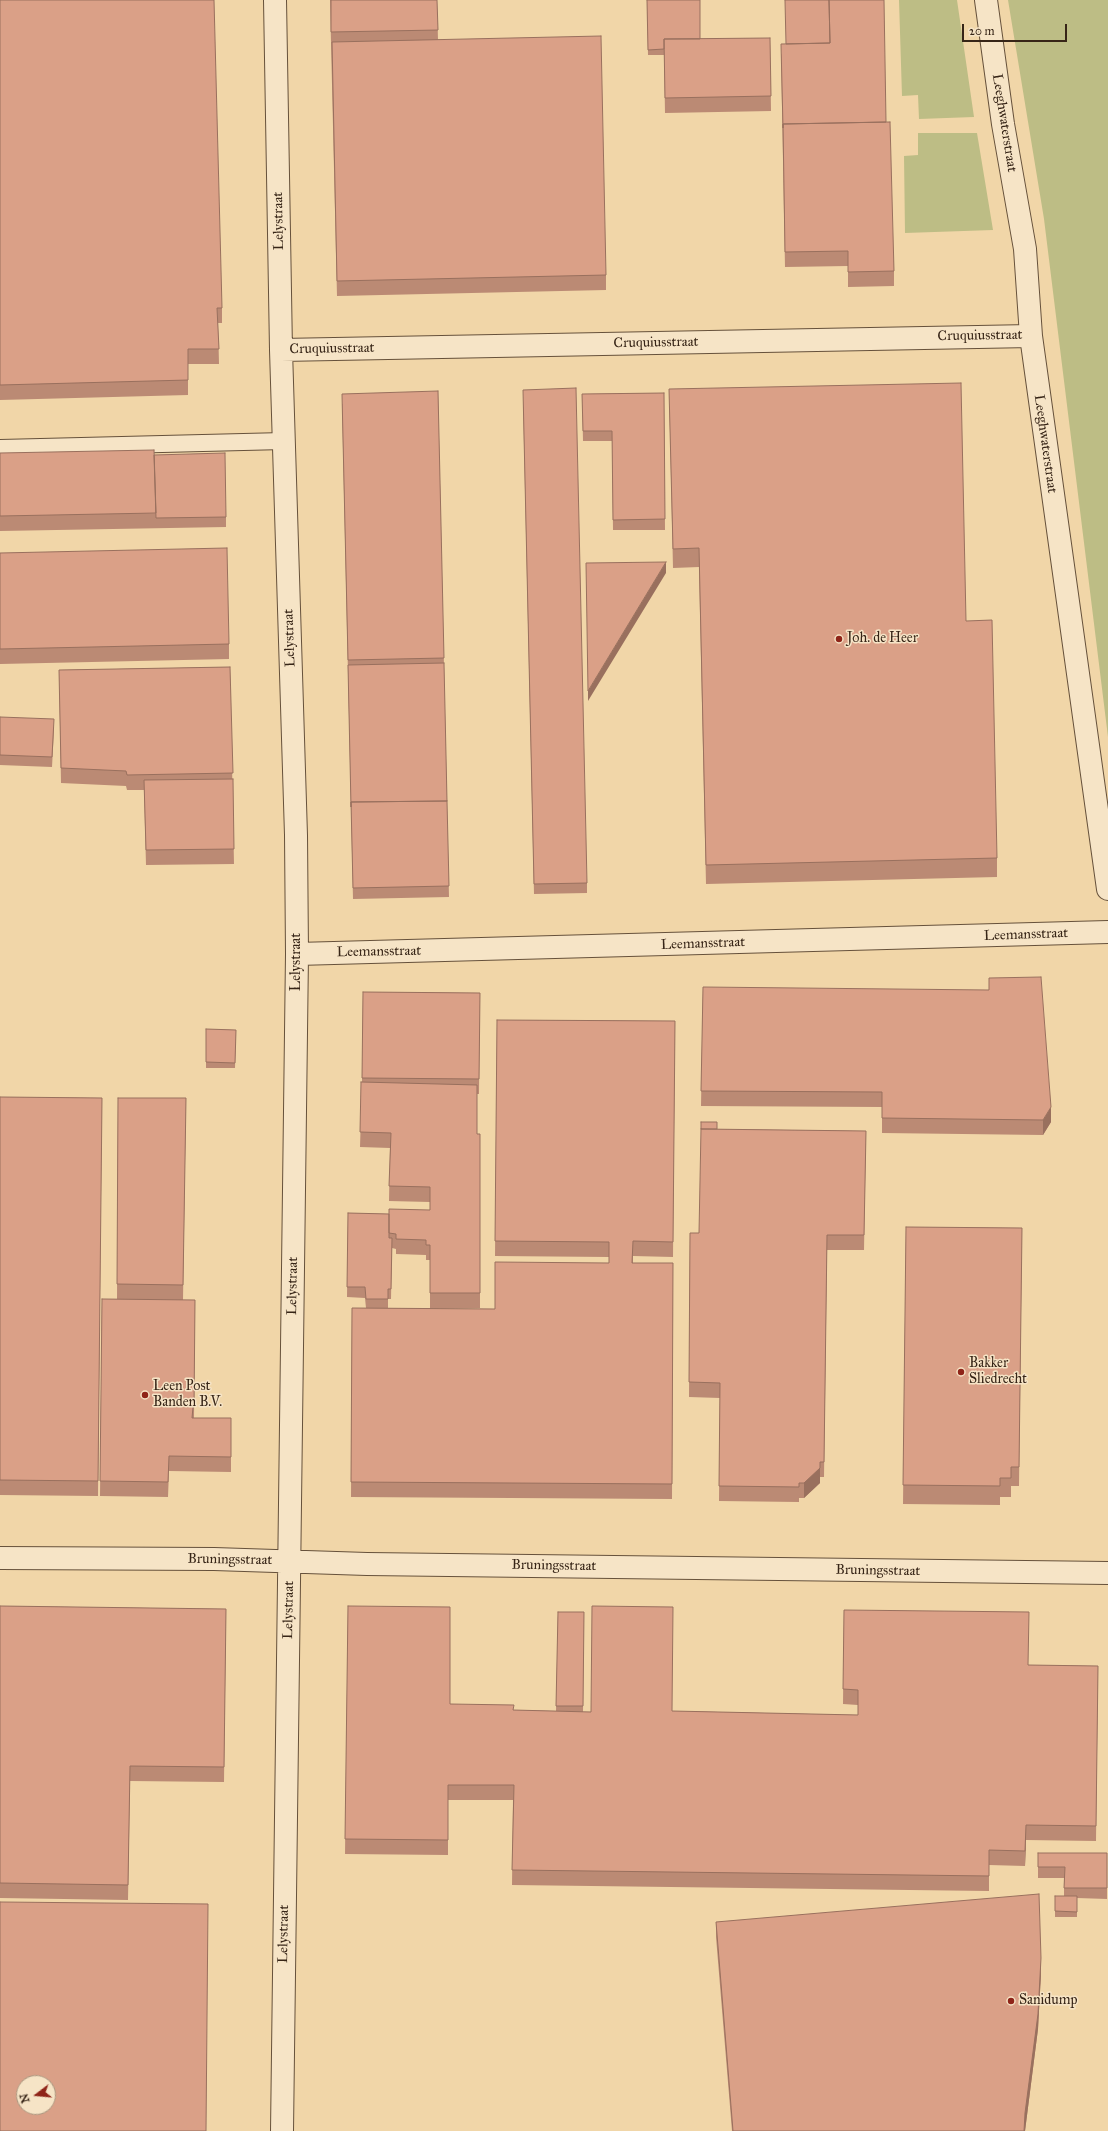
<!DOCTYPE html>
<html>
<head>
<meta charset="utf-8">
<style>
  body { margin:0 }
  #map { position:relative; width:1108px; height:2131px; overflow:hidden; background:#f1d6a8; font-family:"IM FELL Great Primer",serif }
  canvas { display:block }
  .north { position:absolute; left:16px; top:2075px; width:40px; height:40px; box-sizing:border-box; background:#f6e4c6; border:1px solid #aa9880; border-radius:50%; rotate:254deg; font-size:11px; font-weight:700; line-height:16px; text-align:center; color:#372517 }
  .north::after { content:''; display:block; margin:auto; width:14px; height:18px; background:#8f2418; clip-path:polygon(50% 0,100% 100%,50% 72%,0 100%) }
  .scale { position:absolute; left:962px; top:24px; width:105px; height:18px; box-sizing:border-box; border:2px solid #372517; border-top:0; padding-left:5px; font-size:12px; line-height:14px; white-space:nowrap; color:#372517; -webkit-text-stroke:3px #f6e4c6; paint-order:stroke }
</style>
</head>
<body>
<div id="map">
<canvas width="1108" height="2131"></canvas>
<div class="north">N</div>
<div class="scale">20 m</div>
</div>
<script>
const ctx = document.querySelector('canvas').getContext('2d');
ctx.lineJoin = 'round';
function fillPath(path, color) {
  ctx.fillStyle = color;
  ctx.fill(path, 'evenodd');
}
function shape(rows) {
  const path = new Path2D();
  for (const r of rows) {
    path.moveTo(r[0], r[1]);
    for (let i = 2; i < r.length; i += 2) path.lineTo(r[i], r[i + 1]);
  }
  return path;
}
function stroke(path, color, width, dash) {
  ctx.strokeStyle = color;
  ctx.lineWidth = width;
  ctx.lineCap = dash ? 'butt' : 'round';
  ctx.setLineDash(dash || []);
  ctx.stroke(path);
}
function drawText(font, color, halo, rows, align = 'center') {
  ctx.font = font + ' "IM FELL Great Primer",serif';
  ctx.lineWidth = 3;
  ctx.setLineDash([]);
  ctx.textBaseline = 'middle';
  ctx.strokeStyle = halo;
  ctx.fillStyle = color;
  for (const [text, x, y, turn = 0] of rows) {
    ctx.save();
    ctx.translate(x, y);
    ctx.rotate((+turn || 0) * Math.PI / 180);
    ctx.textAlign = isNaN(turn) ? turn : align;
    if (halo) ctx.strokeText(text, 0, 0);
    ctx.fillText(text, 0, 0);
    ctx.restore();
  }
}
fillPath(shape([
  [899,0,957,0,974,117,919,119,918,95,902,96],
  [1008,0,1108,0,1108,737,1044,219],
  [918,133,977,133,993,230,905,233,904,156,918,155]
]), '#bdbd85');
const service = shape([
  [0,448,284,441]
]);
const minor = shape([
  [275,0,281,350,296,835,297,954,282,2131],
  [986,0,1003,124,1025,249,1031,336,1108,889],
  [281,350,1031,336],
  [297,954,1108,932],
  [0,1558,214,1559,367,1564,1108,1573]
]);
stroke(service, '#66513b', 18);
stroke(minor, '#66513b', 24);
stroke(service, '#f6e4c6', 16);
stroke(minor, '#f6e4c6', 22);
fillPath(shape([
  [0,0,222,308,222,323,218,323,219,364,188,364,188,395,0,400],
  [330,0,437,0,438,40,606,275,606,290,337,296],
  [647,0,700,39,770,38,771,111,665,113,664,55,648,55],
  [781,54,886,122,894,271,894,286,848,287,848,266,785,267],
  [669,389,966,621,997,858,997,877,706,884,699,567,673,568],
  [438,391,449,897,353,899,342,404],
  [664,393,665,530,613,530,612,441,583,441,582,394],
  [523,400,587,883,587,893,534,894],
  [0,453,154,455,226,517,226,527,0,531],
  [0,553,229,644,229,659,0,664],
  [230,667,234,864,146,865,144,790,127,790,126,786,61,783,59,670],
  [0,717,54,729,52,767,0,765],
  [703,987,1051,1122,1043,1135,882,1133,882,1107,701,1106],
  [363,992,480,993,479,1094,477,1094,477,1134,480,1134,480,1308,430,1308,430,1260,426,1260,426,1255,396,1254,396,1249,392,1248,391,1299,388,1299,388,1308,495,1309,609,1263,609,1257,495,1256,497,1020,675,1021,673,1257,633,1256,633,1263,673,1263,672,1499,351,1497,352,1308,366,1308,365,1298,347,1297,348,1213,389,1214,430,1210,430,1202,389,1201,390,1148,360,1147,362,1082],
  [206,1029,236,1030,235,1068,206,1068],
  [0,1097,102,1098,98,1496,0,1495],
  [118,1098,186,1098,183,1300,195,1300,194,1418,231,1418,231,1472,169,1471,168,1497,100,1496,102,1299,117,1299],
  [717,1129,866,1131,864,1250,827,1250,824,1477,820,1477,820,1483,804,1498,799,1498,799,1502,719,1501,720,1398,689,1397,690,1233,699,1233],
  [906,1227,1022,1228,1019,1486,1011,1486,1011,1497,1000,1497,1000,1505,903,1504],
  [0,1606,226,1609,224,1782,130,1781,128,1900,0,1898],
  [348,1606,450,1704,514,1710,556,1711,558,1612,584,1612,583,1712,672,1711,858,1715,858,1705,843,1704,844,1610,1028,1665,1098,1666,1096,1841,1026,1840,1025,1866,989,1865,989,1891,512,1885,513,1800,448,1800,448,1855,345,1854],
  [1038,1853,1107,1853,1107,1899,1077,1898,1077,1917,1055,1917,1055,1896,1064,1896,1064,1878,1038,1878],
  [716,1922,1041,1973,1038,2029,1025,2131,732,2131,716,1937]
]), '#bb8a74');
fillPath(shape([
  [666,562,666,573,588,701,588,691],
  [1051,1107,1051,1122,1043,1135,1043,1120],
  [820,1462,820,1483,804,1498,804,1483],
  [1026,1825,1026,1840,1025,1866,1025,1851],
  [1041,1958,1041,1973,1038,2029,1025,2131,1024,2131,1025,2113]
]), '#99705e');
const building = shape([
  [0,0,214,0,222,308,217,308,219,349,188,349,188,380,0,385,0,0],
  [331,0,437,0,438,30,331,32,331,0],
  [647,0,700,0,700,39,664,39,664,49,648,50,647,0],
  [785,0,829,0,830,43,786,44,785,0],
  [829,0,884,0,886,122,783,124,783,128,781,44,830,43,829,0],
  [601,36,606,275,337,281,332,42,601,36],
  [770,38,771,96,665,98,664,39,770,38],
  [890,122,894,271,848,272,848,251,785,252,783,124,890,122],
  [961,383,966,621,992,620,997,858,706,865,699,548,673,549,669,389,961,383],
  [576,388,587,883,534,884,523,390,576,388],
  [438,391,444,658,348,660,342,394,438,391],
  [664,393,665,519,613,520,612,431,583,431,582,394,664,393],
  [154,450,156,513,0,516,0,453,154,450],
  [225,453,226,517,156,518,154,455,225,453],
  [227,548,229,644,0,649,0,553,227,548],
  [666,562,588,691,586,563,666,562],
  [444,663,447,801,351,802,351,807,348,665,444,663],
  [230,667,233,773,127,775,126,771,61,768,59,670,230,667],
  [0,717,54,719,52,757,0,755,0,717],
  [233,779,234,849,146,850,144,780,233,779],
  [447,801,449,886,353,888,351,802,447,801],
  [1041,977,1051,1107,1043,1120,882,1118,882,1092,701,1091,703,987,989,990,989,978,1041,977],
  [363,992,480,993,479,1079,362,1078,363,992],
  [497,1020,675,1021,673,1242,633,1241,632,1263,673,1263,672,1484,351,1482,352,1308,495,1309,495,1262,609,1263,609,1242,495,1241,497,1020],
  [206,1029,236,1030,235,1063,206,1062,206,1029],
  [361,1082,477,1085,477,1134,480,1134,480,1293,430,1293,430,1245,426,1245,426,1240,396,1239,396,1234,389,1233,389,1209,430,1210,430,1187,389,1186,391,1133,360,1132,361,1082],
  [0,1097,102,1098,98,1481,0,1480,0,1097],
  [118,1098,186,1098,183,1285,117,1284,118,1098],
  [701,1122,717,1122,717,1129,701,1129,701,1122],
  [701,1129,866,1131,864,1235,827,1235,824,1462,820,1462,820,1468,804,1483,799,1483,799,1487,719,1486,720,1383,689,1382,690,1233,699,1233,701,1129],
  [348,1213,389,1214,389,1238,392,1238,391,1289,388,1289,388,1299,366,1299,365,1287,347,1287,348,1213],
  [906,1227,1022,1228,1019,1467,1011,1467,1011,1478,1000,1478,1000,1486,903,1485,906,1227],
  [102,1299,195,1300,194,1407,193,1407,192,1418,231,1418,231,1457,169,1456,168,1482,100,1481,102,1299],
  [0,1606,226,1609,224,1767,130,1766,128,1885,0,1883,0,1606],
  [348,1606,450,1607,450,1704,514,1705,513,1710,591,1712,592,1606,673,1607,672,1711,858,1715,858,1690,843,1689,844,1610,1029,1612,1028,1665,1098,1666,1096,1826,1026,1825,1025,1851,989,1850,989,1876,512,1870,514,1785,448,1785,448,1840,345,1839,348,1606],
  [558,1612,584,1612,583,1706,556,1706,558,1612],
  [1038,1853,1107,1853,1107,1888,1064,1888,1065,1867,1038,1867,1038,1853],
  [1039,1894,1041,1958,1038,2014,1025,2113,1024,2131,733,2131,716,1922,1039,1894],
  [1055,1896,1077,1896,1077,1912,1055,1911,1055,1896],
  [0,1902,208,1904,206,2131,0,2131,0,1902],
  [24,2083,48,2083,48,2107,24,2107,24,2083]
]);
fillPath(building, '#daa087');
stroke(building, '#99705e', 1);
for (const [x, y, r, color] of [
  [839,639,4,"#8f2418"],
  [961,1372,4,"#8f2418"],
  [145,1395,4,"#8f2418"],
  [1011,2001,4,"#8f2418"]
]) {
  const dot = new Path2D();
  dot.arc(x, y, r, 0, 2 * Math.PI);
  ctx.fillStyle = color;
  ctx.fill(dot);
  stroke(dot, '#f6e4c6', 1.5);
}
drawText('14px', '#372517', '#f6e4c6', [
  ["Leeghwaterstraat",1004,123,81],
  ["Lelystraat",279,221,-91],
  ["Cruquiusstraat",980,336,-1],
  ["Cruquiusstraat",656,343,-1],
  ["Cruquiusstraat",332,349,-1],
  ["Leeghwaterstraat",1045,444,82],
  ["Lelystraat",290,638,-92],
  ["Leemansstraat",1026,935,-2],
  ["Leemansstraat",703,944,-2],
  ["Leemansstraat",379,952,-1],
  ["Lelystraat",297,962,-90],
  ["Lelystraat",293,1286,-89],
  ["Bruningsstraat",230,1560,1],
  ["Bruningsstraat",554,1566,1],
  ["Bruningsstraat",878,1571,1],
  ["Lelystraat",289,1610,-89],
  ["Lelystraat",284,1934,-89]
]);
drawText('14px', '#372517', '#f6e4c6', [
  ["Joh. de Heer",847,639],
  ["Bakker",969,1364],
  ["Sliedrecht",969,1380],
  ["Leen Post",153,1387],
  ["Banden B.V.",153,1403],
  ["Sanidump",1019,2001]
], 'left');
</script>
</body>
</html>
